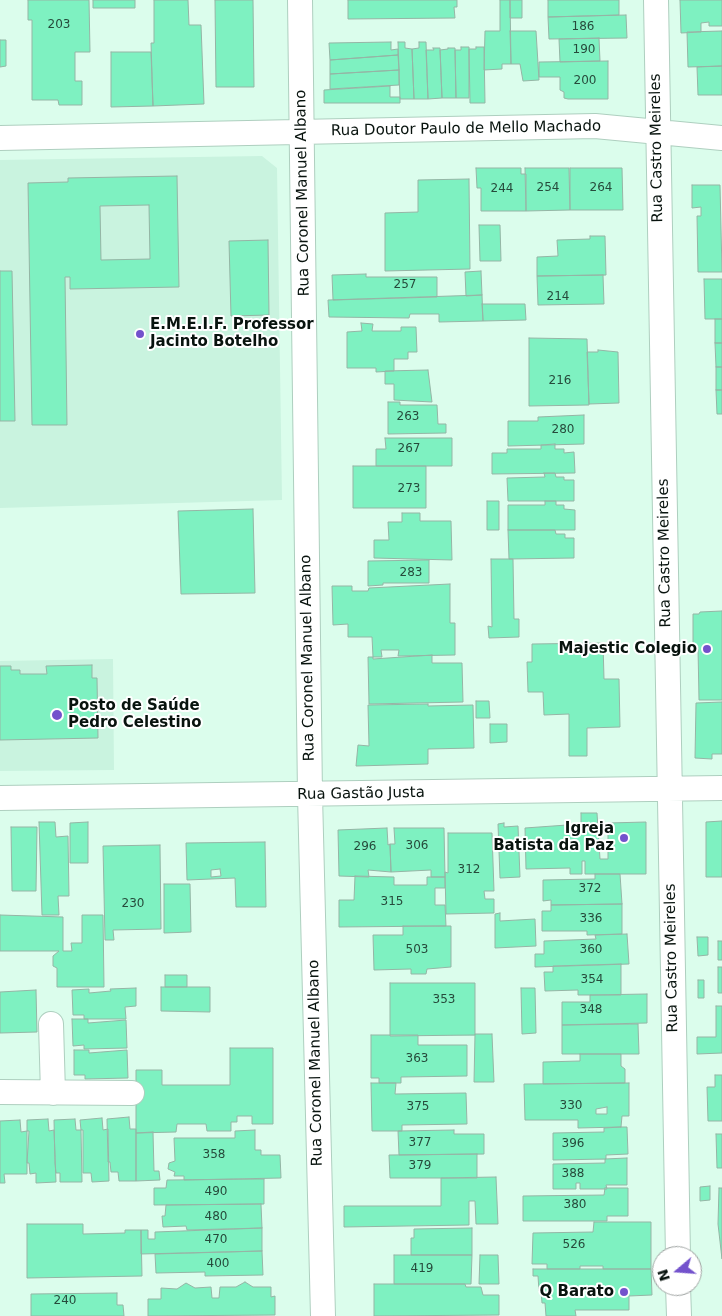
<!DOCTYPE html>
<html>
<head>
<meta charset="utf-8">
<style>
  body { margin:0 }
  #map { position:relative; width:722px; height:1316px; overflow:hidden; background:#dbfdec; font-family:"DejaVu Sans",sans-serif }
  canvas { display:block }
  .north { position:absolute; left:652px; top:1246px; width:50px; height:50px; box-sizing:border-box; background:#fff; border:1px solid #9ca19f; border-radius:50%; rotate:252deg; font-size:14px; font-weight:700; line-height:20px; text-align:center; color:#08130e }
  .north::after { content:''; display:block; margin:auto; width:18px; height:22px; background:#7352cc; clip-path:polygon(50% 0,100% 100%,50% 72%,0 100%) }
</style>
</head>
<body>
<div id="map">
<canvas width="722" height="1316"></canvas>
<div class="north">N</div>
</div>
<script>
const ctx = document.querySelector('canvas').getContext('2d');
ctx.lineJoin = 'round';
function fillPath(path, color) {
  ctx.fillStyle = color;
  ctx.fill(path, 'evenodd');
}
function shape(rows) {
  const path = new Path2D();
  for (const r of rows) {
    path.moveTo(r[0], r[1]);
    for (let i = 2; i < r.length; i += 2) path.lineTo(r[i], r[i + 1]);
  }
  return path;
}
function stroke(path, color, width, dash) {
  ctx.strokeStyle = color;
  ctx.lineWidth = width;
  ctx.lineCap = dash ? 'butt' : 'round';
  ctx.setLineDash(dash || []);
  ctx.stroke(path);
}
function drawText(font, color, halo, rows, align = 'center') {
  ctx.font = font + ' "DejaVu Sans",sans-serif';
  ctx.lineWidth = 4;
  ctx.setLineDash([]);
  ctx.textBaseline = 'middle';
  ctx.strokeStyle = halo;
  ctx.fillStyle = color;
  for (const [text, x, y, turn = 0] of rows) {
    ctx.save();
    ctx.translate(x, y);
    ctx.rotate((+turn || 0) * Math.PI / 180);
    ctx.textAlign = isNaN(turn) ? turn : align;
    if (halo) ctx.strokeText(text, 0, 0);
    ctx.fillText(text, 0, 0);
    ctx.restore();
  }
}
fillPath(shape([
  [262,156,277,168,282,500,0,508,0,160],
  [113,659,114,770,0,771,0,661]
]), '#c9f3df');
const building = shape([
  [28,0,89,0,90,52,75,52,75,81,82,81,82,105,59,105,58,100,32,100,32,20,28,20,28,0],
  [93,0,135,0,135,8,93,8,93,0],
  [154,0,188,0,189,25,201,25,204,104,153,106,151,43,154,43,154,0],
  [215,0,253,0,254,87,216,87,215,0],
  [348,0,457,0,457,7,454,7,455,18,348,19,348,0],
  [500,0,510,0,511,64,502,64,502,69,484,70,485,31,500,31,500,0],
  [510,0,522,0,522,18,510,18,510,0],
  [548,0,619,0,619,15,548,17,548,0],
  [680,0,722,0,722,26,709,26,709,22,701,23,701,32,681,33,680,0],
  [626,15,627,38,549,39,548,17,626,15],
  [510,31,536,31,539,80,523,81,520,64,511,64,510,31],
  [722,31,722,66,688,67,687,32,722,31],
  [599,38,600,61,560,62,559,39,599,38],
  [0,40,6,40,6,66,0,67,0,40],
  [391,42,391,50,398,49,398,55,330,60,329,43,391,42],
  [398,42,405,42,405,48,412,49,414,99,400,99,398,42],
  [419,42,426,42,428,99,414,99,412,49,419,48,419,42],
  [461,47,469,47,469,98,456,98,455,50,461,50,461,47],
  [476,47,484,47,485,103,470,103,469,49,476,49,476,47],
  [433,48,440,48,442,98,428,99,426,50,434,50,433,48],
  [448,48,455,48,456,98,442,98,440,50,448,49,448,48],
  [111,52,151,52,153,106,111,107,111,52],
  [398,55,399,70,330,74,330,60,398,55],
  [608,61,608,99,568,99,564,98,564,92,560,90,560,77,539,77,539,62,608,61],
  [722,66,722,95,698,95,697,67,722,66],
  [399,70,399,85,330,89,330,74,399,70],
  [390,86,390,97,400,97,400,103,324,103,324,90,390,86],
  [476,168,521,168,521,174,526,174,526,211,481,211,481,188,477,188,476,168],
  [525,168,569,168,570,210,526,211,525,168],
  [570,168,622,168,623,210,570,210,570,168],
  [177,176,179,287,70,289,70,277,65,277,67,425,32,425,28,183,68,182,68,178,177,176],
  [149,205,150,259,101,260,100,206,149,205],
  [469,179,470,269,385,271,385,213,418,212,418,180,469,179],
  [692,185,720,185,722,272,698,272,697,216,701,216,701,207,692,208,692,185],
  [479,225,500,225,501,261,480,261,479,225],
  [590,236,605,236,606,275,537,276,537,257,558,256,557,240,590,239,590,236],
  [268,240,269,315,231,316,229,241,268,240],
  [0,271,12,271,15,421,0,421,0,271],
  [481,271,482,295,466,296,465,272,481,271],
  [366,274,366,277,437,277,437,297,333,300,332,275,366,274],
  [603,275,604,304,538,305,537,276,603,275],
  [704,279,722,279,722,319,705,319,704,279],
  [482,295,483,321,439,322,439,314,410,314,409,318,329,317,328,300,482,295],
  [482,304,525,304,526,320,483,321,482,304],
  [715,319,722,319,722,343,715,343,715,319],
  [361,323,373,324,372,331,401,331,401,327,416,327,417,352,408,352,408,359,394,359,394,371,376,372,376,368,347,368,347,332,362,331,361,323],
  [529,338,587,339,589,405,529,406,529,338],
  [715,343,722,343,722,367,716,367,715,343],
  [598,350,618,352,619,403,589,404,587,352,598,352,598,350],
  [716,367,722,367,722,390,716,390,716,367],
  [428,370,432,402,394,400,394,384,385,384,385,371,428,370],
  [716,390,722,390,722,414,717,414,716,390],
  [388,402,400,402,400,405,437,405,438,424,446,424,446,433,388,434,388,402],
  [584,415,584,444,508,446,508,421,538,421,538,417,584,415],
  [385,438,452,438,452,466,376,466,376,449,386,449,385,438],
  [555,444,555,449,564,449,564,453,574,452,575,473,492,474,492,453,507,453,507,449,541,449,541,445,555,444],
  [353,466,426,466,426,508,353,508,353,466],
  [544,473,555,473,556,477,564,477,564,480,574,480,574,501,508,501,507,478,545,477,544,473],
  [487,501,499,501,499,530,487,530,487,501],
  [545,501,556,501,556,505,564,505,564,509,575,510,575,530,508,530,508,505,545,505,545,501],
  [253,509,255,593,181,594,178,511,253,509],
  [402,513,420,513,420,521,451,521,452,560,374,558,374,540,389,540,388,522,402,522,402,513],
  [508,530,555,530,556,534,565,534,565,538,574,538,574,558,509,559,508,530],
  [491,559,513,559,514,619,519,619,519,637,489,638,488,626,492,627,491,559],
  [429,560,429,583,383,583,383,585,368,586,368,561,429,560],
  [450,584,450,623,455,623,455,655,398,656,399,650,381,650,382,657,373,657,372,637,348,637,348,624,333,625,332,586,352,586,352,591,368,591,369,588,450,584],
  [722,611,722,700,699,700,698,647,693,643,693,614,699,614,700,612,722,611],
  [603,643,604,679,619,679,620,727,587,728,587,756,569,756,569,714,544,715,543,692,528,692,527,662,532,662,532,644,603,643],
  [432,655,432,663,462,663,463,702,369,704,368,657,373,657,373,659,432,655],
  [92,665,92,678,97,678,98,738,0,740,0,666,11,666,11,670,20,670,20,674,47,674,46,666,92,665],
  [476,701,489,701,490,718,476,718,476,701],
  [722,702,722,754,712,754,712,759,695,758,696,703,722,702],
  [428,704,428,706,473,705,474,748,428,749,428,764,356,766,358,745,369,746,368,705,428,704],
  [490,724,507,724,507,742,490,743,490,724],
  [581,813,597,813,600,859,608,859,608,823,646,822,646,874,585,874,585,861,582,861,582,874,570,874,570,868,526,869,525,828,581,824,581,813],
  [722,821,722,877,706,877,706,822,722,821],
  [39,822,55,822,56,837,68,836,69,896,58,896,59,915,42,915,39,822],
  [88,822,88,863,70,863,70,823,88,822],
  [504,823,504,827,518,826,520,877,500,878,498,824,504,823],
  [11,827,37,827,36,891,12,891,11,827],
  [387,828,388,845,390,844,391,872,368,870,369,877,339,876,338,830,387,828],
  [394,828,444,828,445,877,431,877,431,870,391,872,390,844,395,844,394,828],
  [448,833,492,833,494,891,484,891,485,899,494,899,494,913,446,914,445,872,448,873,448,833],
  [265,842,266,907,236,907,235,878,187,880,186,843,265,842],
  [220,869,221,876,211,877,211,870,220,869],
  [160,845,161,929,113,930,114,940,105,940,103,846,160,845],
  [595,874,620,874,622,904,551,905,551,900,543,901,543,880,595,879,595,874],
  [355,876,394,877,394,885,427,885,427,877,445,877,445,888,435,888,435,905,445,905,446,926,339,927,339,900,354,900,355,876],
  [164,884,190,884,191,932,164,933,164,884],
  [622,904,622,934,587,935,587,931,542,931,542,911,551,911,551,905,622,904],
  [500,913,500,921,535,919,536,946,495,948,495,914,500,913],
  [0,915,63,917,63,951,72,951,71,943,82,943,82,915,103,915,104,987,57,987,57,968,53,966,53,956,59,951,0,951,0,915],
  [403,926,451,926,451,967,427,969,426,974,411,974,411,969,374,970,373,935,403,935,403,926],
  [627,934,629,964,535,967,535,954,544,954,544,941,596,939,595,935,627,934],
  [697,937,708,937,708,955,698,956,697,937],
  [718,941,722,941,722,960,718,960,718,941],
  [621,964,621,995,578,995,578,990,545,991,544,972,553,972,553,966,621,964],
  [718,967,722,967,722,993,718,993,718,967],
  [165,975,187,975,187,987,165,987,165,975],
  [698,980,704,980,704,998,698,998,698,980],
  [390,983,475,983,475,1035,390,1036,390,983],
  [161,987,210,987,210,1012,161,1011,161,987],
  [136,988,136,1006,125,1007,126,1019,84,1019,84,1015,73,1015,72,990,89,989,89,993,111,991,110,989,136,988],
  [521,988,535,988,536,1033,522,1034,521,988],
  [36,990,37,1032,0,1033,0,992,36,990],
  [647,994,647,1023,562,1025,562,1002,590,1002,590,995,647,994],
  [716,1006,722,1006,722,1053,697,1054,697,1037,716,1037,716,1006],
  [72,1019,88,1019,88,1023,126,1020,127,1048,84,1049,84,1045,73,1046,72,1019],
  [638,1024,639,1054,562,1054,562,1025,638,1024],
  [492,1034,494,1082,474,1082,475,1034,492,1034],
  [371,1035,418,1035,418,1045,467,1045,467,1076,401,1077,401,1083,379,1083,379,1078,371,1078,371,1035],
  [230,1048,273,1048,273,1124,252,1124,252,1116,237,1116,237,1122,231,1122,231,1131,207,1131,206,1124,177,1124,176,1132,136,1133,136,1070,162,1070,162,1085,230,1085,230,1048],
  [74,1050,89,1050,89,1053,127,1050,128,1078,85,1079,85,1075,74,1075,74,1050],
  [580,1054,621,1054,621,1066,625,1069,625,1083,543,1084,543,1062,580,1061,580,1054],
  [715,1075,722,1075,722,1121,708,1121,707,1087,715,1087,715,1075],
  [371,1083,396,1083,395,1094,466,1093,467,1124,402,1125,402,1131,372,1131,371,1083],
  [629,1083,629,1116,622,1116,621,1127,578,1128,578,1120,525,1120,524,1084,629,1083],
  [607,1107,607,1114,596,1114,596,1109,607,1107],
  [129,1117,130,1129,136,1129,136,1181,119,1181,118,1172,111,1172,110,1162,108,1162,107,1119,129,1117],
  [102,1118,103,1130,108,1129,109,1181,92,1182,91,1173,83,1173,83,1130,81,1130,80,1120,102,1118],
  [48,1119,49,1131,54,1130,56,1182,36,1183,36,1173,30,1174,29,1163,27,1163,29,1131,27,1131,27,1120,48,1119],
  [75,1119,76,1130,81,1130,82,1182,60,1182,60,1173,56,1173,55,1163,54,1120,75,1119],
  [20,1120,21,1132,27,1131,27,1174,4,1174,5,1183,0,1183,0,1121,20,1120],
  [621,1127,627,1127,628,1154,606,1155,606,1159,553,1160,553,1133,604,1132,604,1128,621,1127],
  [255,1130,255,1150,261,1150,261,1155,280,1155,281,1178,184,1180,184,1176,174,1176,175,1172,168,1169,169,1163,175,1161,174,1138,235,1138,235,1131,255,1130],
  [454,1130,454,1134,484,1134,484,1154,399,1155,398,1131,454,1130],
  [153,1132,154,1171,159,1171,160,1180,136,1181,136,1133,153,1132],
  [716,1134,722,1134,722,1168,717,1168,716,1134],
  [477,1154,477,1178,390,1178,389,1155,477,1154],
  [627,1158,627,1185,606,1185,607,1189,580,1189,580,1183,576,1183,576,1189,553,1189,553,1164,605,1163,605,1159,627,1158],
  [496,1177,498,1224,476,1224,475,1201,469,1201,469,1225,344,1227,344,1206,441,1206,441,1178,496,1177],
  [264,1179,264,1204,154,1205,154,1188,166,1188,167,1180,264,1179],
  [710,1186,710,1200,700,1201,700,1187,710,1186],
  [605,1188,628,1188,628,1216,607,1216,607,1221,523,1221,523,1196,604,1195,605,1188],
  [719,1188,722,1188,722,1259,718,1224,719,1188],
  [261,1204,262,1228,187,1230,186,1226,163,1227,162,1216,165,1216,166,1205,261,1204],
  [594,1222,651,1222,651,1269,603,1269,603,1266,580,1266,580,1269,547,1269,547,1264,532,1264,533,1233,593,1232,594,1222],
  [27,1224,83,1224,83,1234,125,1233,125,1230,141,1230,142,1276,27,1278,27,1224],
  [262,1228,262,1251,141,1254,141,1230,148,1230,148,1239,155,1239,155,1232,262,1228],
  [472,1228,472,1255,411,1255,411,1238,414,1238,414,1229,472,1228],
  [262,1251,263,1275,205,1276,205,1272,156,1273,155,1254,262,1251],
  [394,1255,472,1255,471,1284,394,1284,394,1255],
  [480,1255,498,1255,499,1284,479,1284,480,1255],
  [533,1269,651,1269,652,1295,629,1296,629,1310,575,1310,576,1316,546,1316,545,1303,542,1303,541,1291,539,1291,538,1276,533,1276,533,1269],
  [245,1282,253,1287,271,1287,271,1297,275,1296,275,1315,148,1316,148,1299,161,1299,161,1288,177,1289,186,1283,195,1288,211,1287,212,1298,219,1298,220,1287,236,1287,245,1282],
  [374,1284,465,1284,466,1287,481,1287,483,1295,499,1295,499,1315,374,1316,374,1284],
  [117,1293,117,1305,123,1305,124,1316,31,1316,31,1294,117,1293]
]);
fillPath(building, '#7ef1c1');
stroke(building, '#95b5a5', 1);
const minor = shape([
  [300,0,310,795,323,1316],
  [656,0,678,1256],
  [0,138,595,126,722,138],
  [0,798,722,788],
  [51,1024,53,1093],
  [0,1092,132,1093],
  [678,1286,679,1316]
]);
stroke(minor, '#aecfbf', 26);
stroke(minor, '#fff', 24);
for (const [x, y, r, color] of [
  [140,334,5,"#7352cc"],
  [707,649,5,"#7352cc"],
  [57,715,6,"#7352cc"],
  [624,838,5,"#7352cc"],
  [624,1292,5,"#7352cc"]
]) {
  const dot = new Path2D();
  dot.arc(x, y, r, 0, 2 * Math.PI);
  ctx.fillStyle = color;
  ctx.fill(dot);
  stroke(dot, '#fff', 2);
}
drawText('12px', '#264a3b', null, [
  ["203",59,25],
  ["186",583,27],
  ["190",584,50],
  ["200",585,81],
  ["254",548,188],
  ["264",601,188],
  ["244",502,189],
  ["257",405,285],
  ["214",558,297],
  ["216",560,381],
  ["263",408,417],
  ["280",563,430],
  ["267",409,449],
  ["273",409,489],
  ["283",411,573],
  ["306",417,846],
  ["296",365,847],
  ["312",469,870],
  ["372",590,889],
  ["315",392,902],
  ["230",133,904],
  ["336",591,919],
  ["503",417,950],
  ["360",591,950],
  ["354",592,980],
  ["353",444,1000],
  ["348",591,1010],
  ["363",417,1059],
  ["330",571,1106],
  ["375",418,1107],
  ["377",420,1143],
  ["396",573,1144],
  ["358",214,1155],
  ["379",420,1166],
  ["388",573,1174],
  ["490",216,1192],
  ["380",575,1205],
  ["480",216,1217],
  ["470",216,1240],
  ["526",574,1245],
  ["400",218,1264],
  ["419",422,1269],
  ["240",65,1301]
]);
drawText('15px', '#08130e', '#fff', [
  ["Rua Doutor Paulo de Mello Machado",466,129,-1],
  ["Rua Castro Meireles",657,148,-91],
  ["Rua Coronel Manuel Albano",303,193,-91],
  ["Rua Castro Meireles",665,553,-91],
  ["Rua Coronel Manuel Albano",308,658,-91],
  ["Rua Gastão Justa",361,794,-1],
  ["Rua Castro Meireles",672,958,-91],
  ["Rua Coronel Manuel Albano",316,1063,-91]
]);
drawText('bold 15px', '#08130e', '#fff', [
  ["E.M.E.I.F. Professor",150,325,"left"],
  ["Jacinto Botelho",150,342,"left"],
  ["Majestic Colegio",697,649],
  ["Posto de Saúde",68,706,"left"],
  ["Pedro Celestino",68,723,"left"],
  ["Igreja",614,829],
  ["Batista da Paz",614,846],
  ["Q Barato",614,1292]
], 'right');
</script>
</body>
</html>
